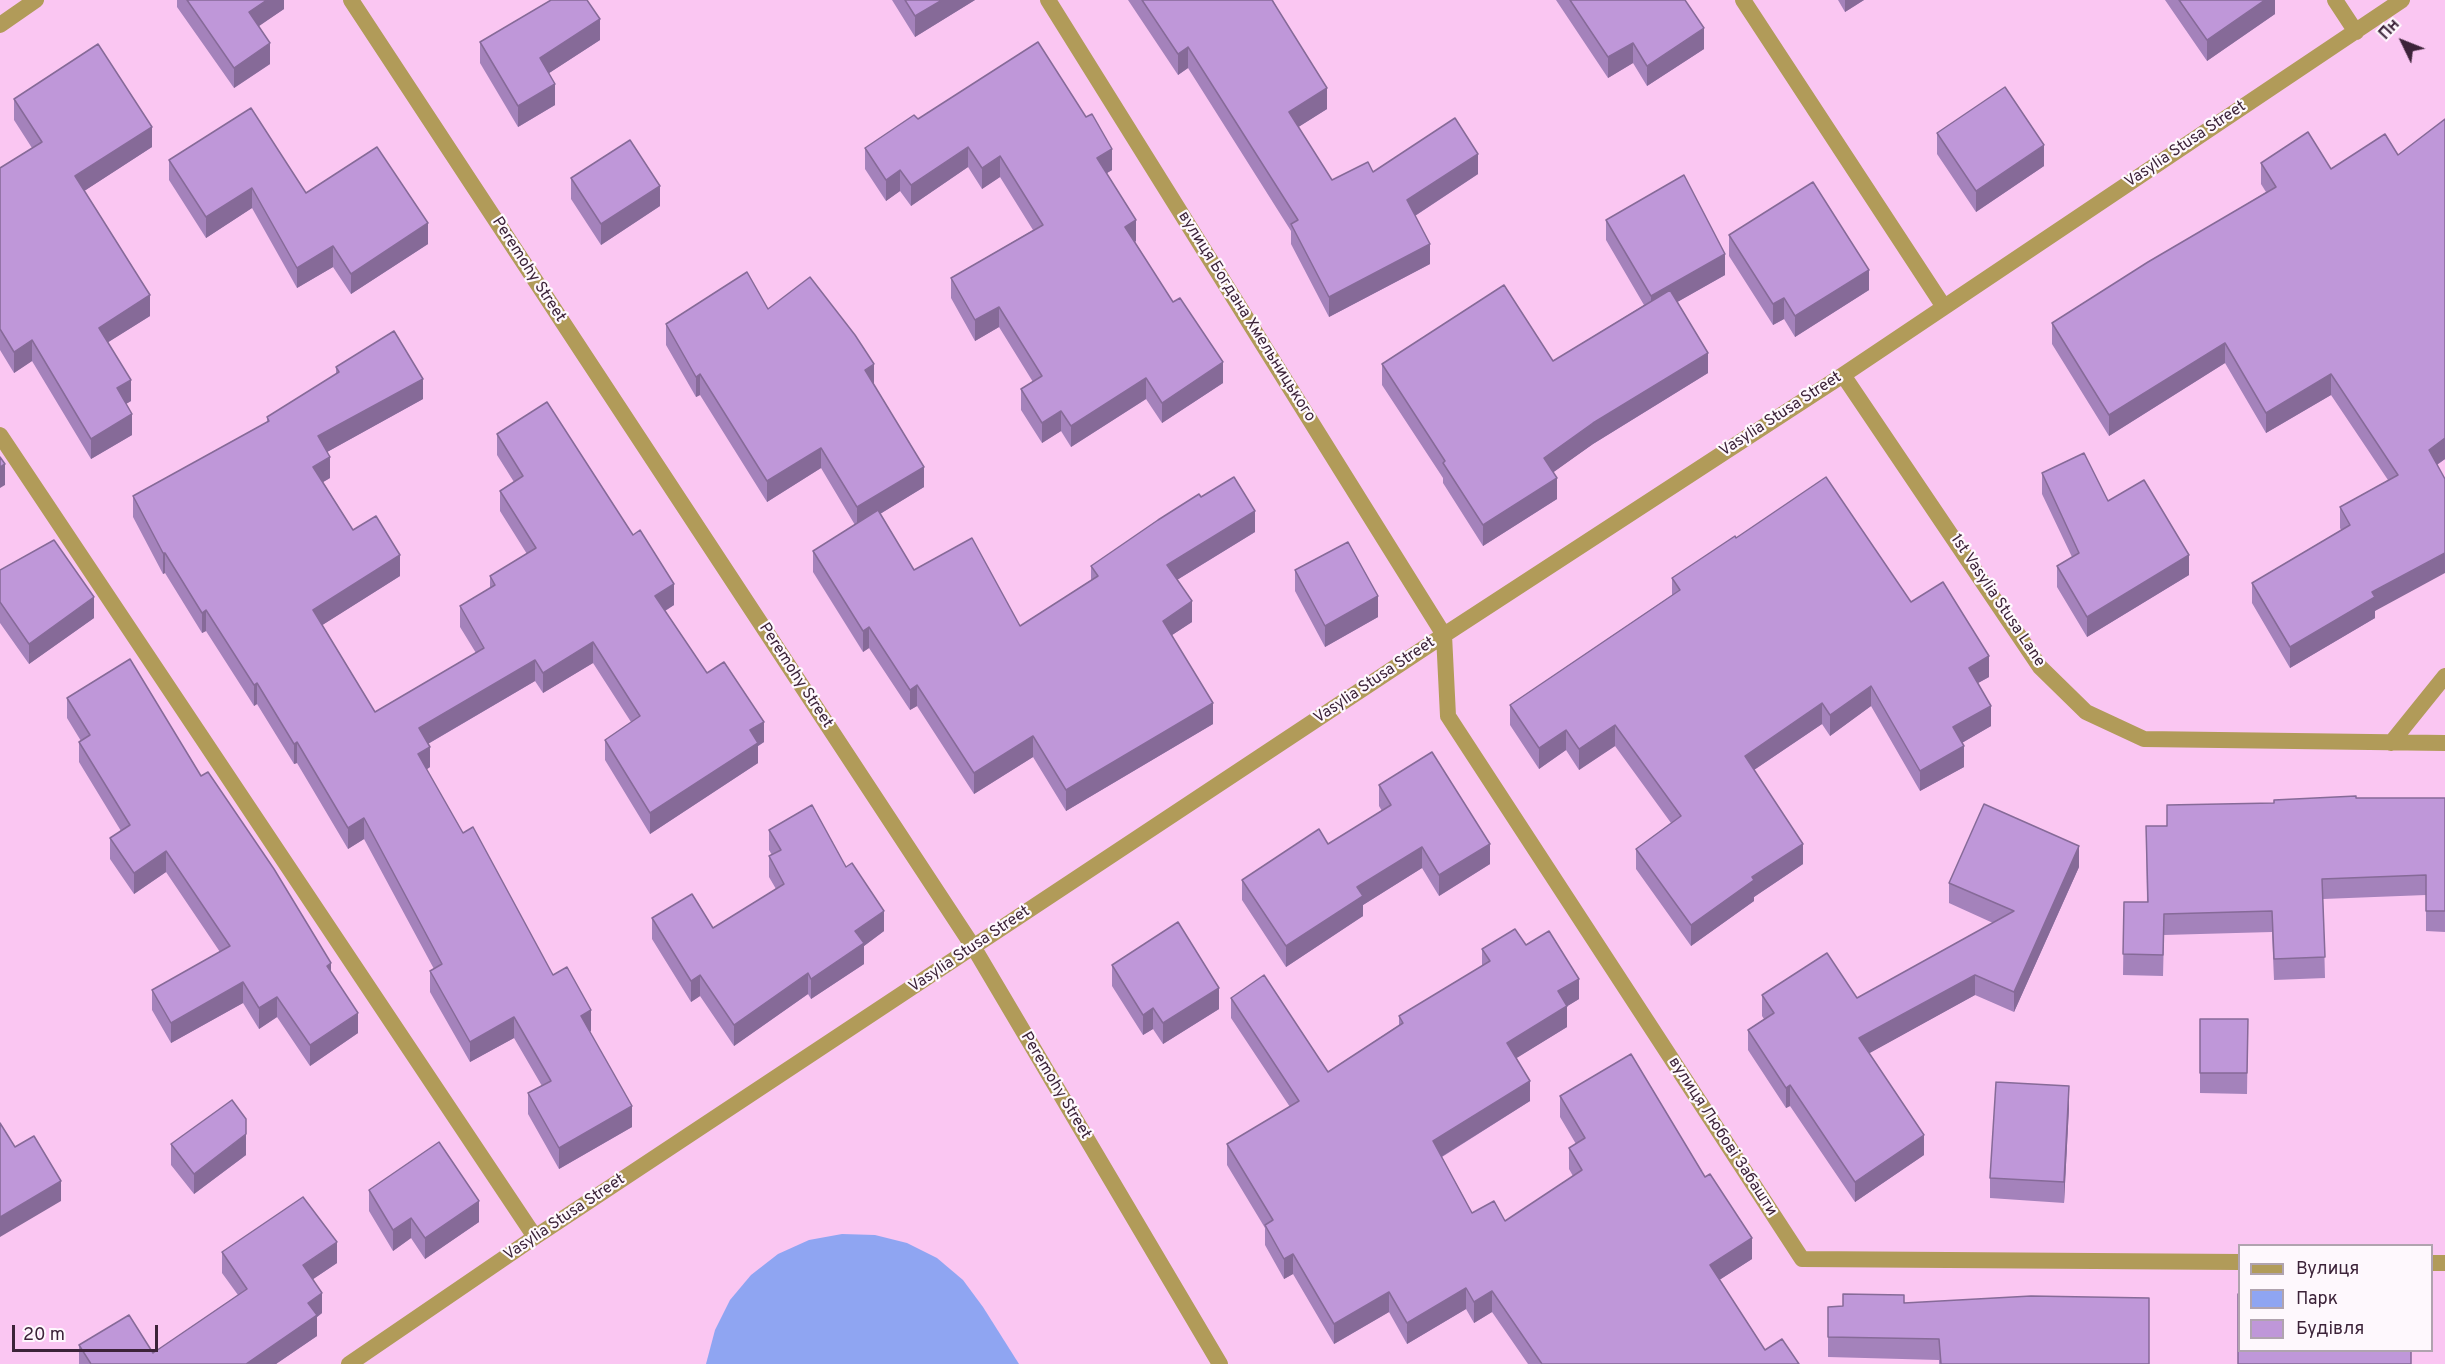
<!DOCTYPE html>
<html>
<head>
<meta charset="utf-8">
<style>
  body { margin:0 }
  #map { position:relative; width:2445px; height:1364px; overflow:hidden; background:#fac6f2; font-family:Overpass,sans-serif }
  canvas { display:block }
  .legend { position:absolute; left:2238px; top:1244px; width:195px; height:108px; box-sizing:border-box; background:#fef8fd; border:2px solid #b0a3af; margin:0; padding:8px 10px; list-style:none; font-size:18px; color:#3c2339 }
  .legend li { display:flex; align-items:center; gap:12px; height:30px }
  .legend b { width:30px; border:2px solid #b0a3af }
  .north { position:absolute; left:2373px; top:12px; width:60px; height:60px; -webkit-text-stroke:4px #fef8fd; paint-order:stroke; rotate:313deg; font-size:16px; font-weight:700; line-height:24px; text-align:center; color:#3c2339 }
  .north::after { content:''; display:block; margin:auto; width:21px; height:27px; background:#3c2339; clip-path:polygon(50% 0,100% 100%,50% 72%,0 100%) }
  .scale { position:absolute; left:12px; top:1325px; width:146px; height:27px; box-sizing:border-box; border:3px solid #3c2339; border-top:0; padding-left:8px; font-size:18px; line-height:21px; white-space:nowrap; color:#3c2339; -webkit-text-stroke:4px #fef8fd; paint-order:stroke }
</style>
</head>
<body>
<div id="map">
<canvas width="2445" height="1364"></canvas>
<ul class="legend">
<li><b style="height:8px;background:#b19b59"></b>Вулиця</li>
<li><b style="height:16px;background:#8fa5f2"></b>Парк</li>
<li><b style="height:16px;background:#bf97d9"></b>Будівля</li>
</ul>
<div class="north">Пн</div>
<div class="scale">20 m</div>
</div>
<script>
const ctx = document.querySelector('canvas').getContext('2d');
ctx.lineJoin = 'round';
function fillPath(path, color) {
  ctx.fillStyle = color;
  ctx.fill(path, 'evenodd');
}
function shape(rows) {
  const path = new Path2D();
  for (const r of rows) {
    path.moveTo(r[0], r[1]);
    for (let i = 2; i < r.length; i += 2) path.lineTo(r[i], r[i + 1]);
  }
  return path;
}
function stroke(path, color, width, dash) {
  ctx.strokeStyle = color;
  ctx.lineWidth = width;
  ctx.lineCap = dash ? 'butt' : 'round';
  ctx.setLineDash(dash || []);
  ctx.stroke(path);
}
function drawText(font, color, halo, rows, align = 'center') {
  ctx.font = font + ' Overpass,sans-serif';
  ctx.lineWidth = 4.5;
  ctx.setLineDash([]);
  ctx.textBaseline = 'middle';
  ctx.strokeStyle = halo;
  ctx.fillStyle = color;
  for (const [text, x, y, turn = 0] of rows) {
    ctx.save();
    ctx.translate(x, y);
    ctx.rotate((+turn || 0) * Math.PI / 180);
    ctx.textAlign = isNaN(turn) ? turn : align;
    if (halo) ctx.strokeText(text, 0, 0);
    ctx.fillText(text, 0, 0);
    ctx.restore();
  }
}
fillPath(shape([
  [842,1234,875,1235,907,1243,937,1258,963,1280,983,1307,1019,1364,706,1364,715,1330,730,1300,751,1275,778,1254,809,1240]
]), '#8fa5f2');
stroke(shape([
  [1048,0,1444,635,1448,716,1802,1259,2240,1262],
  [1743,0,1944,307],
  [2335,0,2356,32],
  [0,25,36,0],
  [1843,375,2040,667,2086,712,2144,739,2445,743],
  [0,435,535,1237],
  [2391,743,2445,676],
  [2432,1263,2445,1263],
  [349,1364,535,1237,1444,635,1843,375,2402,0]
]), '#b19b59', 16);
stroke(shape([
  [351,0,974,948,1220,1364]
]), '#b19b59', 16);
fillPath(shape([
  [177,0,284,0,284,9,258,26,270,64,234,88,177,7],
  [892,0,975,0,915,37],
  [1128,0,1273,0,1327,109,1298,127,1332,180,1373,172,1478,174,1415,216,1430,264,1329,317,1291,244,1291,231,1188,68,1178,75],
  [1556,0,1685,0,1704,49,1647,86,1633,63,1608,78],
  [1838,0,1864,0,1845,12],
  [2165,0,2275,0,2275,14,2207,61],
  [600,40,549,73,555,105,518,127,480,63,480,42],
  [14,99,152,147,84,191,150,316,108,342,131,401,126,404,132,435,91,459,32,361,14,373,0,350,0,168,32,148,14,120],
  [918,119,1112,170,1107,173,1136,241,1135,242,1223,383,1162,423,1146,399,1071,447,1061,431,1042,443,1021,410,1021,389,1033,382,999,327,975,341,951,298,951,278,1033,230,1000,177,982,189,968,167,911,206,900,191,886,201,865,169,865,148],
  [2445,119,2445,459,2437,465,2375,611,2375,618,2290,668,2252,603,2252,583,2341,530,2340,528,2340,507,2388,480,2331,395,2266,433,2225,363,2109,436,2052,344,2052,323,2266,192,2261,184,2261,163,2331,169,2398,155],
  [1937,133,2044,166,1976,212,1937,154],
  [169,160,306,193,428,244,351,294,333,267,297,288,252,208,206,238,169,180],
  [571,178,660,206,601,245,571,199],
  [1606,220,1725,275,1677,302,1708,373,1593,444,1553,472,1557,499,1483,546,1443,483,1443,478,1382,385,1382,364,1553,361,1644,305,1606,240],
  [1729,235,1869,290,1795,337,1784,319,1773,325,1729,256],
  [768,309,874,385,924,487,880,514,914,570,1020,626,1091,580,1091,566,1201,497,1255,532,1177,580,1192,622,1172,635,1213,724,1066,811,1033,757,974,794,917,706,910,710,869,648,863,652,813,572,813,551,855,525,821,468,767,502,700,395,696,397,666,345,666,324],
  [336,367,423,399,327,452,330,478,323,482,353,530,400,576,322,625,375,712,476,653,460,627,460,606,490,588,490,576,527,554,500,511,500,491,514,482,497,455,497,434,674,605,665,611,707,673,764,742,758,746,758,763,650,834,605,760,605,740,631,722,593,663,543,693,535,681,428,744,430,767,426,770,463,833,553,975,591,1031,590,1031,632,1127,559,1169,528,1114,528,1093,542,1086,514,1038,470,1062,430,992,430,971,434,969,364,839,348,849,297,763,294,764,257,704,254,706,206,631,202,633,165,573,163,574,133,517,133,496,267,422,267,417,336,374],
  [2042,473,2108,501,2189,575,2087,637,2057,587,2057,566,2072,557,2042,494],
  [1736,538,1911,602,1989,677,1978,683,1991,726,1962,743,1964,767,1920,791,1871,706,1830,736,1822,724,1754,770,1803,864,1754,897,1754,901,1691,946,1636,869,1636,849,1671,823,1615,746,1579,770,1566,750,1539,769,1510,725,1510,705,1672,595,1672,578],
  [0,570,94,618,29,664,0,623],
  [1295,570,1378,617,1325,647,1295,591],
  [67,698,201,776,331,972,358,1033,310,1066,277,1017,259,1029,243,1003,171,1043,152,1010,152,990,220,952,166,872,134,894,110,859,110,838,121,831,79,762,79,742,81,741,67,718],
  [1379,785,1490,864,1439,896,1422,868,1363,905,1363,916,1286,967,1242,900,1242,880,1328,844,1382,811,1379,806],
  [2356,798,2445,798,2445,932,2426,931,2426,895,2323,899,2325,978,2274,980,2272,932,2164,935,2163,976,2123,975,2124,902,2147,902,2146,826,2167,826],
  [769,830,846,867,884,931,864,946,864,964,811,999,808,994,734,1046,700,996,691,1002,652,939,652,918,713,928,776,889,769,877,769,856,772,855,769,850],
  [2079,867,2014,1012,1975,995,1869,1053,1924,1155,1855,1202,1790,1106,1786,1108,1748,1050,1748,1030,1764,1019,1762,1016,1762,995,1857,998,1993,923,1949,903,1949,883],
  [1526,945,1579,999,1567,1006,1567,1027,1516,1058,1530,1101,1442,1157,1472,1213,1505,1221,1573,1176,1569,1169,1569,1148,1576,1144,1560,1117,1560,1096,1752,1259,1719,1280,1765,1350,1799,1364,1528,1364,1492,1312,1474,1323,1466,1309,1407,1344,1389,1312,1334,1344,1293,1274,1284,1279,1265,1245,1265,1228,1227,1165,1227,1144,1290,1107,1231,1018,1231,998,1328,1072,1399,1025,1399,1016,1482,966,1482,949],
  [1112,965,1219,1009,1163,1044,1153,1029,1143,1035,1112,986],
  [2200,1019,2248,1019,2247,1094,2200,1093],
  [2069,1107,2064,1203,1990,1198,1990,1178],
  [171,1144,246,1155,194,1194,171,1165],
  [369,1190,479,1222,425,1259,411,1238,393,1251,369,1211],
  [222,1252,337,1263,313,1279,322,1313,317,1317,317,1336,276,1364,79,1364,79,1345,153,1353,238,1295,222,1273],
  [1904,1303,2149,1364,1939,1364,1939,1360,1828,1357,1828,1307]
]), '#a482bb');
fillPath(shape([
  [267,0,284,0,284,9,249,33,249,12],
  [942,0,975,0,915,37,915,16],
  [1845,0,1864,0,1845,12],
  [2265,0,2275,0,2275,14,2207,61,2207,40],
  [600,19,600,40,540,79,540,58],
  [1704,28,1704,49,1647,86,1647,66],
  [270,43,270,64,234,88,234,68],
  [1633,43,1633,63,1608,78,1608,57],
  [1188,47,1188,68,1178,75,1178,54],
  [555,84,555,105,518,127,518,106],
  [1327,88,1327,109,1289,133,1289,112],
  [152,127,152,147,75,197,75,176],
  [2044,145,2044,166,1976,212,1976,191],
  [968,147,968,167,911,206,911,185],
  [1112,149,1112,170,1097,179,1097,158],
  [1478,154,1478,174,1407,221,1407,200],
  [1000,156,1000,177,982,189,982,168],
  [900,170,900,191,886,201,886,180],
  [660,186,660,206,601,245,601,224],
  [252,188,252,208,206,238,206,217],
  [1136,220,1136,241,1125,248,1125,227],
  [428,223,428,244,351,294,351,274],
  [1430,244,1430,264,1329,317,1329,297],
  [333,246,333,267,297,288,297,268],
  [1725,254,1725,275,1651,317,1651,296],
  [1869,270,1869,290,1795,337,1795,316],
  [150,295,150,316,99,348,99,328],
  [1784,298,1784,319,1773,325,1773,304],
  [999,307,999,327,975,341,975,320],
  [32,340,32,361,14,373,14,352],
  [2225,343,2225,363,2109,436,2109,415],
  [1708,353,1708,373,1593,444,1544,479,1544,458,1593,423],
  [1223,362,1223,383,1162,423,1162,403],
  [874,364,874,385,865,391,865,370],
  [700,374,700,395,696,397,696,377],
  [2331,374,2331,395,2266,433,2266,413],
  [1146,378,1146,399,1071,447,1071,426],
  [423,379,423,399,318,457,318,436],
  [131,380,131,401,117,409,117,388],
  [1061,411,1061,431,1042,443,1042,423],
  [132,414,132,435,91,459,91,439],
  [2445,438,2445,459,2429,470,2429,450],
  [821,448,821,468,767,502,767,481],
  [330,457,330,478,313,488,313,467],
  [5,464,5,485,0,488,0,467],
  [924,467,924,487,857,528,857,507],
  [1557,478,1557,499,1483,546,1483,525],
  [1255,511,1255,532,1167,586,1167,565],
  [163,553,165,553,165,573,163,574],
  [2445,553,2445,573,2375,611,2375,618,2290,668,2290,647,2372,592],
  [400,555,400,576,313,631,313,610],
  [2189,555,2189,575,2087,637,2087,617],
  [674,584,674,605,655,617,655,596],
  [1378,596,1378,617,1325,647,1325,626],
  [94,597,94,618,29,664,29,644],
  [1192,601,1192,622,1163,641,1163,621],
  [206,610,206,631,202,633,202,613],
  [869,627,869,648,863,652,863,631],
  [593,642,593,663,543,693,543,673],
  [1989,656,1989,677,1969,688,1969,668],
  [535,660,535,681,419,749,419,728],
  [257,683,257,704,254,706,254,685],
  [917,685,917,706,910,710,910,690],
  [1871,686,1871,706,1830,736,1830,715],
  [1213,703,1213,724,1066,811,1066,790],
  [1822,703,1822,724,1745,776,1745,756],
  [1991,706,1991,726,1953,748,1953,727],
  [764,722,764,742,758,746,758,763,650,834,650,813,750,730],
  [1615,725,1615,746,1579,770,1579,749],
  [1566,730,1566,750,1539,769,1539,748],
  [1033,736,1033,757,974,794,974,773],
  [297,742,297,763,294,764,294,744],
  [1964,746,1964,767,1920,791,1920,771],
  [430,747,430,767,418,775,418,754],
  [364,818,364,839,348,849,348,828],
  [1490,844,1490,864,1439,896,1439,875],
  [1803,844,1803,864,1754,897,1754,901,1691,946,1691,925,1752,877],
  [2079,846,2079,867,2014,1012,2014,992],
  [1422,847,1422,868,1363,905,1363,916,1286,967,1286,946,1357,887],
  [166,851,166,872,134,894,134,873],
  [884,911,884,931,864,946,864,964,811,999,811,979,855,931],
  [331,963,331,984,327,966],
  [808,973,808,994,734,1046,734,1025],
  [700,975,700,996,691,1002,691,981],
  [1975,975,1975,995,1859,1059,1859,1038],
  [1579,979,1579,999,1558,1012,1558,991],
  [243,982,243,1003,171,1043,171,1023],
  [1219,988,1219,1009,1163,1044,1163,1023],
  [277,997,277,1017,259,1029,259,1008],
  [1567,1006,1567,1027,1507,1064,1507,1043],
  [1153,1008,1153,1029,1143,1035,1143,1015],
  [591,1010,591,1031,581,1036,581,1016],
  [358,1013,358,1033,310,1066,310,1045],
  [514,1017,514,1038,470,1062,470,1042],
  [1530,1081,1530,1101,1433,1162,1433,1141],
  [1790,1085,1790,1106,1786,1108,1786,1088],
  [2069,1086,2069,1107,2064,1203,2064,1182],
  [632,1106,632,1127,559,1169,559,1148],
  [246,1134,246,1155,194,1194,194,1174],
  [1924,1135,1924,1155,1855,1202,1855,1182],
  [61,1181,61,1201,0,1237,0,1217],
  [479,1201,479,1222,425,1259,425,1238],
  [411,1218,411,1238,393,1251,393,1230],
  [1752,1238,1752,1259,1710,1286,1710,1265],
  [337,1242,337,1263,303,1286,303,1265],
  [1293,1254,1293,1274,1284,1279,1284,1259],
  [1466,1288,1466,1309,1407,1344,1407,1323],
  [1492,1291,1492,1312,1474,1323,1474,1302],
  [1389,1292,1389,1312,1334,1344,1334,1324],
  [322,1293,322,1313,317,1317,317,1336,276,1364,246,1364,308,1303]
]), '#866a98');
const building = shape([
  [187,0,267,0,249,12,270,43,234,68,187,0],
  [551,0,587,0,600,19,540,58,555,84,518,106,480,42,551,0],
  [905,0,942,0,915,16,905,0],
  [1142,0,1272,0,1327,88,1289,112,1332,180,1368,162,1373,172,1455,118,1478,154,1407,200,1430,244,1329,297,1291,224,1298,220,1188,47,1178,54,1142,0],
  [1570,0,1685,0,1704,28,1647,66,1633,43,1608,57,1570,0],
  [2179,0,2265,0,2207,40,2179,0],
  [1038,42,1086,117,1092,114,1112,149,1097,158,1136,220,1125,227,1173,302,1180,298,1223,362,1162,403,1146,378,1071,426,1061,411,1042,423,1021,389,1042,376,999,307,975,320,951,278,1043,225,1000,156,982,168,968,147,911,185,900,170,886,180,865,148,914,115,918,119,1038,42],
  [98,44,152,127,75,176,150,295,99,328,131,380,117,388,132,414,91,439,32,340,14,352,0,329,0,168,42,142,14,99,98,44],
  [2005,87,2044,145,1976,191,1937,133,2005,87],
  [251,108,306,193,377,147,428,223,351,274,333,246,297,268,252,188,206,217,169,160,251,108],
  [2445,119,2445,438,2429,450,2445,479,2445,553,2372,592,2375,597,2290,647,2252,583,2350,525,2340,507,2398,475,2331,374,2266,413,2225,343,2109,415,2052,323,2148,262,2276,187,2261,163,2308,132,2331,169,2385,134,2398,155,2445,119],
  [630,140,660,186,601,224,571,178,630,140],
  [1684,175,1725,254,1651,296,1606,220,1684,175],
  [1813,182,1869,270,1795,316,1784,298,1773,304,1729,235,1813,182],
  [747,272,768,309,810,277,855,335,874,364,865,370,924,467,857,507,821,448,767,481,700,374,696,377,666,324,747,272],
  [1504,285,1553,361,1670,290,1708,353,1593,423,1544,458,1557,478,1483,525,1443,463,1445,461,1382,364,1504,285],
  [394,331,423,379,318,436,330,457,313,467,353,530,376,516,400,555,313,610,375,712,484,648,460,606,495,585,490,576,536,548,500,491,523,476,497,434,547,402,633,535,640,530,674,584,655,596,707,673,724,662,764,722,750,730,758,743,650,813,605,740,640,716,593,642,543,673,535,660,419,728,430,747,418,754,463,833,473,827,553,975,567,967,591,1010,581,1016,632,1106,559,1148,528,1093,551,1081,514,1017,470,1042,430,971,442,964,364,818,348,828,297,742,294,744,257,683,254,685,206,610,202,613,165,553,163,553,133,496,269,421,267,417,339,372,336,367,394,331],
  [2084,453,2108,501,2144,480,2189,555,2087,617,2057,566,2079,553,2042,473,2084,453],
  [0,457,5,464,0,467,0,457],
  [1234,477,1255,511,1167,565,1192,601,1163,621,1213,703,1066,790,1033,736,974,773,917,685,910,690,869,627,863,631,813,551,878,510,914,570,972,538,1020,626,1098,576,1091,566,1158,520,1199,494,1201,497,1234,477],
  [1826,477,1911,602,1943,582,1989,656,1969,668,1991,706,1953,727,1964,746,1920,771,1871,686,1830,715,1822,703,1745,756,1803,844,1752,877,1754,880,1691,925,1636,849,1681,816,1615,725,1579,749,1566,730,1539,748,1510,705,1680,590,1672,578,1735,536,1736,538,1826,477],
  [54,540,94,597,29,644,0,602,0,570,54,540],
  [1348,542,1378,596,1325,626,1295,570,1348,542],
  [130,659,201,776,208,772,274,869,331,963,327,966,358,1013,310,1045,277,997,259,1008,243,982,171,1023,152,990,230,946,166,851,134,873,110,838,130,825,79,742,90,735,67,698,130,659],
  [1432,752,1490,844,1439,875,1422,847,1357,887,1363,896,1286,946,1242,880,1319,829,1328,844,1391,805,1379,785,1432,752],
  [2356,796,2356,798,2445,798,2445,911,2426,911,2426,875,2322,879,2325,957,2274,959,2272,911,2164,914,2163,955,2123,954,2124,902,2148,902,2146,826,2167,826,2167,805,2274,803,2274,800,2356,796],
  [1984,804,2079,846,2014,992,1975,975,1859,1038,1924,1135,1855,1182,1790,1085,1786,1088,1748,1030,1774,1013,1762,995,1827,953,1857,998,2014,911,1949,883,1984,804],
  [812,805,846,867,852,863,884,911,855,931,864,943,811,979,808,973,734,1025,700,975,691,981,652,918,692,894,713,928,784,884,769,856,781,850,769,830,812,805],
  [1178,922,1219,988,1163,1023,1153,1008,1143,1015,1112,965,1178,922],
  [1515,929,1526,945,1549,931,1579,979,1558,991,1567,1006,1507,1043,1530,1081,1433,1141,1472,1213,1494,1201,1505,1221,1582,1170,1569,1148,1585,1138,1560,1096,1631,1054,1705,1177,1710,1174,1752,1238,1710,1265,1765,1350,1782,1339,1799,1364,1542,1364,1492,1291,1474,1302,1466,1288,1407,1323,1389,1292,1334,1324,1293,1254,1284,1259,1265,1225,1273,1220,1227,1144,1299,1101,1231,998,1264,975,1328,1072,1403,1023,1399,1016,1490,961,1482,949,1515,929],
  [2200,1019,2248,1019,2247,1073,2200,1073,2200,1019],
  [1996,1082,2069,1086,2064,1182,1990,1178,1996,1082],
  [232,1100,246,1119,246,1134,194,1174,171,1144,232,1100],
  [0,1123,15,1147,34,1136,61,1181,0,1217,0,1123],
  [439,1142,479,1201,425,1238,411,1218,393,1230,369,1190,439,1142],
  [303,1197,337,1242,303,1265,322,1293,308,1303,317,1315,246,1364,91,1364,79,1345,129,1315,153,1353,247,1289,222,1252,303,1197],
  [1843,1294,1904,1295,1904,1303,2031,1296,2149,1298,2149,1364,1941,1364,1939,1339,1828,1337,1828,1307,1843,1306,1843,1294],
  [2238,1294,2240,1294,2240,1350,2411,1350,2411,1364,2238,1364,2238,1294]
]);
fillPath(building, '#bf97d9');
stroke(building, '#866a98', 1.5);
drawText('16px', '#3c2339', '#fef8fd', [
  ["Vasylia Stusa Street",2186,145,-34],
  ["Peremohy Street",528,270,57],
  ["вулиця Богдана Хмельницького",1246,317,58],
  ["Vasylia Stusa Street",1781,415,-33],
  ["1st Vasylia Stusa Lane",1997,601,56],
  ["Peremohy Street",795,676,57],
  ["Vasylia Stusa Street",1375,681,-34],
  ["Vasylia Stusa Street",970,950,-34],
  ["Peremohy Street",1055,1086,59],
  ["вулиця Любові Забашти",1722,1137,57],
  ["Vasylia Stusa Street",565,1218,-34]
]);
</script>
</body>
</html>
